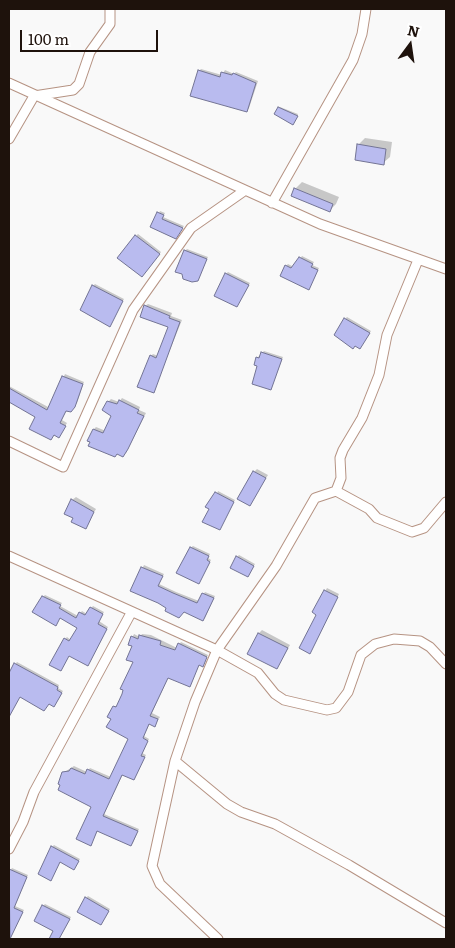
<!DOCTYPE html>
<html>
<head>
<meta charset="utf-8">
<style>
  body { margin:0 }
  #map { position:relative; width:455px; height:948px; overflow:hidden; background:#f9f9f9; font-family:Literata,serif }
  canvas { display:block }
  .frame { position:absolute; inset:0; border:10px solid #1e120c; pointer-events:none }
  .north { position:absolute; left:385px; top:20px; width:50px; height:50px; -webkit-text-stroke:4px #fff; paint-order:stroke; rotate:14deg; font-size:14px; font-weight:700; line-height:20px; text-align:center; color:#1e120c }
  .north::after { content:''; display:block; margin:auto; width:18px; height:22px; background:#1e120c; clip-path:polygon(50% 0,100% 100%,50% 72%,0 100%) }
  .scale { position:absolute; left:20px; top:30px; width:138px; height:22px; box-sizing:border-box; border:2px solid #1e120c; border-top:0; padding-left:6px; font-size:15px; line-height:18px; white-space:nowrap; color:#1e120c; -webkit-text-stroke:4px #fff; paint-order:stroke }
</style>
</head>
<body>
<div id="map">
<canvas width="455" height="948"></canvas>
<div class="frame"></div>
<div class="north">N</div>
<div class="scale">100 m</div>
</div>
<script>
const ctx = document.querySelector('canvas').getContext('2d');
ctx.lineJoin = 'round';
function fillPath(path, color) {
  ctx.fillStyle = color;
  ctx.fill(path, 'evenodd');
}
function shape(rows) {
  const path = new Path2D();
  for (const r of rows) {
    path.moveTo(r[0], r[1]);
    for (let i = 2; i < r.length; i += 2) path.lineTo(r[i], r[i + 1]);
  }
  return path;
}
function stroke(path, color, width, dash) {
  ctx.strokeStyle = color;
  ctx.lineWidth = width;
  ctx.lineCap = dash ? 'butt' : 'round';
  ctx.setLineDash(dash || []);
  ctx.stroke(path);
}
fillPath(shape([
  [201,69,222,75,225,70,234,74,236,72,258,81,249,108,247,111,199,71],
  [280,107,298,114,294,122,279,108],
  [365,138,392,142,390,157,383,163,358,145],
  [302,182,339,197,336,204,330,210,295,189],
  [160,211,165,213,163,217,184,226,177,235,152,227],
  [138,234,161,252,144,274,136,236],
  [187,249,208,257,198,280,185,251],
  [302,256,314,262,312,265,319,268,310,287,286,266,288,264,294,267],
  [228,272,250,283,237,306,226,274],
  [95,284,124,299,110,325,93,286],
  [148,304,172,313,171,316,182,320,153,392,151,356,153,354,158,356,169,327,145,306],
  [347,317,371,331,360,348,345,319],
  [264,351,283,357,271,389,259,366,257,358],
  [65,374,84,382,77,403,73,408,67,409,62,420,67,423,59,436,36,417,9,402,9,386,50,408],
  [122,398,140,407,139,410,146,413,126,453,118,453,115,456,94,429,96,427,106,431,113,415,108,402,111,399,119,402],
  [257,469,268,475,250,504,254,472],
  [218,491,235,500,221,527,211,508],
  [76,497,96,509,85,528,74,518,72,500],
  [193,546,210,554,208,558,211,560,199,583,177,573,188,550],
  [239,555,255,564,249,574,237,557],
  [144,565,164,574,159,584,176,592,199,601,205,592,215,596,205,618,203,620,184,611,168,607,132,590],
  [327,588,339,594,312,649,318,614,313,612],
  [45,595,62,603,60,606,78,616,82,611,87,614,93,606,104,612,99,621,108,627,90,662,65,639,67,637,71,640,78,627,43,597],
  [262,630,290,645,277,668,259,633],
  [134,634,140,637,142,634,151,635,177,648,181,642,208,655,204,663,169,676,152,713,160,717,155,725,150,723,144,736,149,739,142,753,146,755,135,777,123,774,104,814,139,829,133,843,131,845,98,830,92,842,93,806,63,773,74,766,87,772,90,768,111,777,130,739,112,718,114,706,118,706,134,661,133,646,129,644],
  [17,662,59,685,58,688,63,691,56,703,20,696,9,717,9,672],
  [54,845,80,859,74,868,52,847],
  [12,868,28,875,15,906,24,910,12,934,9,933,9,873],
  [88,896,110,909,101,924,86,898],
  [45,904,71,917,59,939,50,939,55,930,43,906]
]), '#0003');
const building = shape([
  [198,70,220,77,221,72,232,75,233,73,256,83,247,112,190,96,198,70],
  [278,107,298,116,293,125,274,114,278,107],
  [357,144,386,149,384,165,355,160,357,144],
  [294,188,333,204,330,212,291,196,294,188],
  [157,212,164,215,162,219,183,228,176,239,150,227,157,212],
  [135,235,160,254,142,277,117,258,135,235],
  [184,250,207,259,198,281,192,282,183,279,182,274,175,272,184,250],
  [299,257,313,264,311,267,318,270,309,290,280,276,285,265,291,268,299,257],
  [225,273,249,285,237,307,214,296,225,273],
  [92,285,123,301,110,327,80,310,92,285],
  [144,305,170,316,169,318,180,322,154,393,137,387,150,355,156,358,168,327,140,317,144,305],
  [344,318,370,333,360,349,355,346,353,349,334,335,344,318],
  [261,352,282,359,271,390,252,384,257,366,254,365,256,357,259,358,261,352],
  [62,376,83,384,75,407,71,412,66,411,60,423,66,426,59,438,54,435,51,440,29,429,35,417,9,402,9,388,47,410,62,376],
  [119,400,139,410,137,413,144,416,128,449,123,457,117,454,115,457,88,446,90,442,87,441,93,429,103,433,111,416,102,410,107,401,117,404,119,400],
  [253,471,266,478,250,506,237,499,253,471],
  [215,492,234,502,220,530,202,522,209,509,205,507,215,492],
  [71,499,94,512,86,529,71,522,73,518,64,514,71,499],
  [190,547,209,556,207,560,210,562,199,584,176,573,190,547],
  [236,556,254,566,248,577,230,568,236,556],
  [141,567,163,576,158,586,173,593,197,603,202,593,214,598,203,621,184,612,179,618,165,611,166,608,158,603,130,591,141,567],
  [324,590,338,597,310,654,299,648,316,615,312,612,324,590],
  [42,596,61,605,59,608,76,618,79,612,85,615,90,607,103,614,98,624,107,629,88,666,69,656,61,671,49,665,64,638,69,641,77,628,60,618,56,626,32,612,42,596],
  [258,633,288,648,277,669,247,654,258,633],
  [139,635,161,641,160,645,175,650,178,643,207,657,203,667,199,665,190,687,168,678,150,716,158,719,155,727,149,724,143,738,148,741,141,756,145,757,134,780,122,775,103,816,138,831,131,846,97,831,91,846,76,839,91,807,58,790,60,785,58,784,62,772,69,771,71,768,85,774,87,769,109,779,128,739,106,727,111,719,107,717,113,706,116,707,122,694,123,690,120,689,133,662,126,660,132,646,128,645,131,636,138,639,139,635],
  [14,663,58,687,57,690,62,693,54,707,49,704,44,711,20,697,9,717,9,673,14,663],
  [51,846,79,861,74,870,60,862,51,881,38,874,51,846],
  [9,869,27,877,14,908,23,912,10,939,9,869],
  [85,897,109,911,101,925,77,912,85,897],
  [42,905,70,919,59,939,49,939,53,931,34,921,42,905]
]);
fillPath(building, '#b9bbef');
stroke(building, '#737494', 1);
const street = shape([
  [9,83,320,224,446,269],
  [9,139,34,96,73,90,79,84,90,52,110,24,110,9],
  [272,203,353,60,362,34,366,9],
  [9,441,63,467,133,310,191,228,244,191],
  [336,491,341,478,340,458,343,450,362,418,379,375,387,335,418,260],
  [9,556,217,650,258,673,275,694,284,700,327,710,336,708,348,692,361,655,375,644,394,639,420,641,430,647,446,664],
  [175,761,227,804,241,812,275,824,349,865,446,923],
  [9,849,23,822,34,792,131,613],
  [218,939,160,884,152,866,175,761,195,702,217,650,276,566,315,498,336,491,369,509,377,518,412,532,424,528,446,502]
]);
stroke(street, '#b69383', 11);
stroke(street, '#fff', 9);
</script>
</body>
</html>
